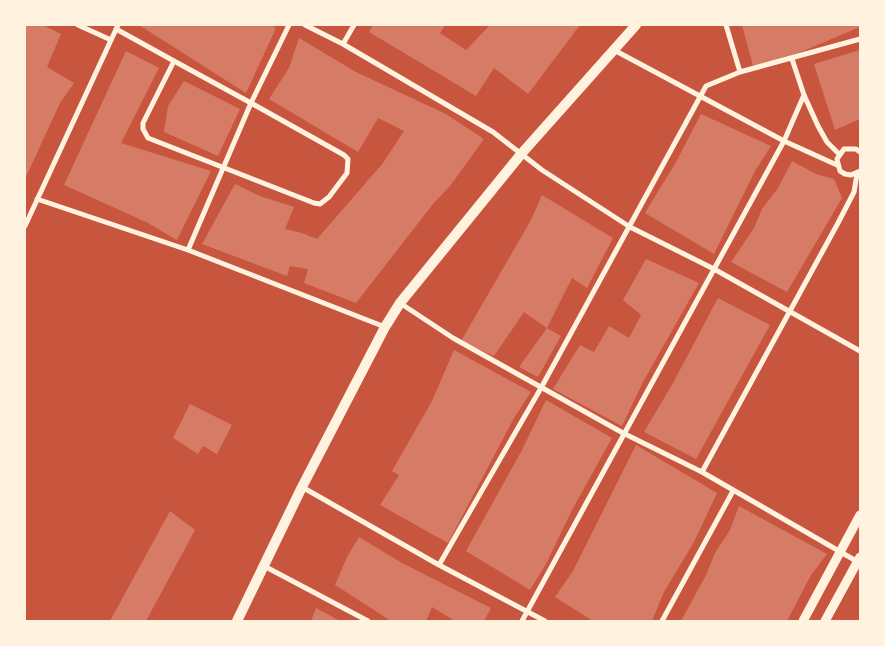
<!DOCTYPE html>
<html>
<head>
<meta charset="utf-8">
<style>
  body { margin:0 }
  #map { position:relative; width:885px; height:646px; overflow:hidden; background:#c8553d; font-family:"DM Sans",sans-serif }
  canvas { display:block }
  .frame { position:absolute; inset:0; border:26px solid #fff3e0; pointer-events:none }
</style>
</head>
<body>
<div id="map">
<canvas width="885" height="646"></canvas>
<div class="frame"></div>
</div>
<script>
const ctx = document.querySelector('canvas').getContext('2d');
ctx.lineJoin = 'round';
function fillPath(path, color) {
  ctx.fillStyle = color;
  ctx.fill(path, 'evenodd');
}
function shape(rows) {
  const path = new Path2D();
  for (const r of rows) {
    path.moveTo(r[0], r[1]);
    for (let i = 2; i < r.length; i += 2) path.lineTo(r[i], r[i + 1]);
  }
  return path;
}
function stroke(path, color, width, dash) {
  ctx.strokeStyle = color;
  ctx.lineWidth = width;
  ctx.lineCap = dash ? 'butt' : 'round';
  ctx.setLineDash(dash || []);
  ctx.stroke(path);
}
fillPath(shape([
  [25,25,43,25,61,34,47,67,74,83,60,103,25,179],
  [139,25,270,25,276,28,246,93],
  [373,25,445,25,440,33,466,50,490,25,580,25,528,94,494,68,476,96,369,32],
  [742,25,860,25,860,27,784,59,753,66],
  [299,38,356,72,446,114,484,139,450,186,433,204,356,303,304,283,308,269,290,266,287,276,202,244,235,184,260,196,294,207,285,229,302,233,317,239,383,163,404,131,378,118,358,152,269,99,289,68],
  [860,50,860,119,835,130,814,64],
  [126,51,159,68,121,143,211,171,177,240,148,223,64,185],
  [184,81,240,109,218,156,164,132,168,106],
  [701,114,771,146,755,171,714,254,645,213,676,162],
  [792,161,816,174,834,179,842,198,787,292,731,262,754,228,762,209,778,188],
  [542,195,613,238,587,288,572,278,547,328,524,312,494,356,461,341,531,220],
  [646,259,699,283,643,382,622,426,553,389,580,345,594,352,609,326,629,338,641,315,623,300],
  [718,298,770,325,696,459,644,432,673,383],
  [547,328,561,336,538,377,519,367],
  [454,350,531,392,514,418,448,543,380,505,399,475,392,471,432,401],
  [546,400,612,438,572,510,546,564,530,590,466,551,522,450],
  [190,404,232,425,217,454,203,446,198,454,173,438],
  [636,445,717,493,694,542,664,592,652,621,593,621,555,597,573,571],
  [739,506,827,554,811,575,787,621,681,621,706,575,715,553,730,530],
  [170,511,195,530,146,621,110,621],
  [359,537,402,563,491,608,484,621,455,621,432,607,426,621,391,621,335,585,347,557],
  [316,608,340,621,311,621]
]), '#d67c66');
stroke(shape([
  [78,25,111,40],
  [305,25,343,44,493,132,542,170,630,227,714,269,860,351],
  [726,25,740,72],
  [116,29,174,61,251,103,344,155,348,159,347,173,329,197,320,204,314,203,148,138,143,129,143,123,174,61],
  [343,44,354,25],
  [614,50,784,141,837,165],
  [792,59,804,95,818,126,827,142,839,154],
  [860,152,856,149,844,149,837,159,840,171,845,174,851,175,860,171],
  [37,199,188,250,385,327],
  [25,226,118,25],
  [188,250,251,103,289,25],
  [400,303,453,338,623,433,702,472,858,562],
  [702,472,838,223,854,192,857,174],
  [302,487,439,565,545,621],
  [439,565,541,388,706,86,740,72,860,39],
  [264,566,368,621],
  [522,621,784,141,804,95],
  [662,621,733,491]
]), '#fff3e0', 5);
stroke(shape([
  [803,621,860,515],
  [825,621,860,557]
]), '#fff3e0', 9);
stroke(shape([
  [237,621,302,487,385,327,400,303,522,153,636,25]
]), '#fff3e0', 10);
</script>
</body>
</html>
